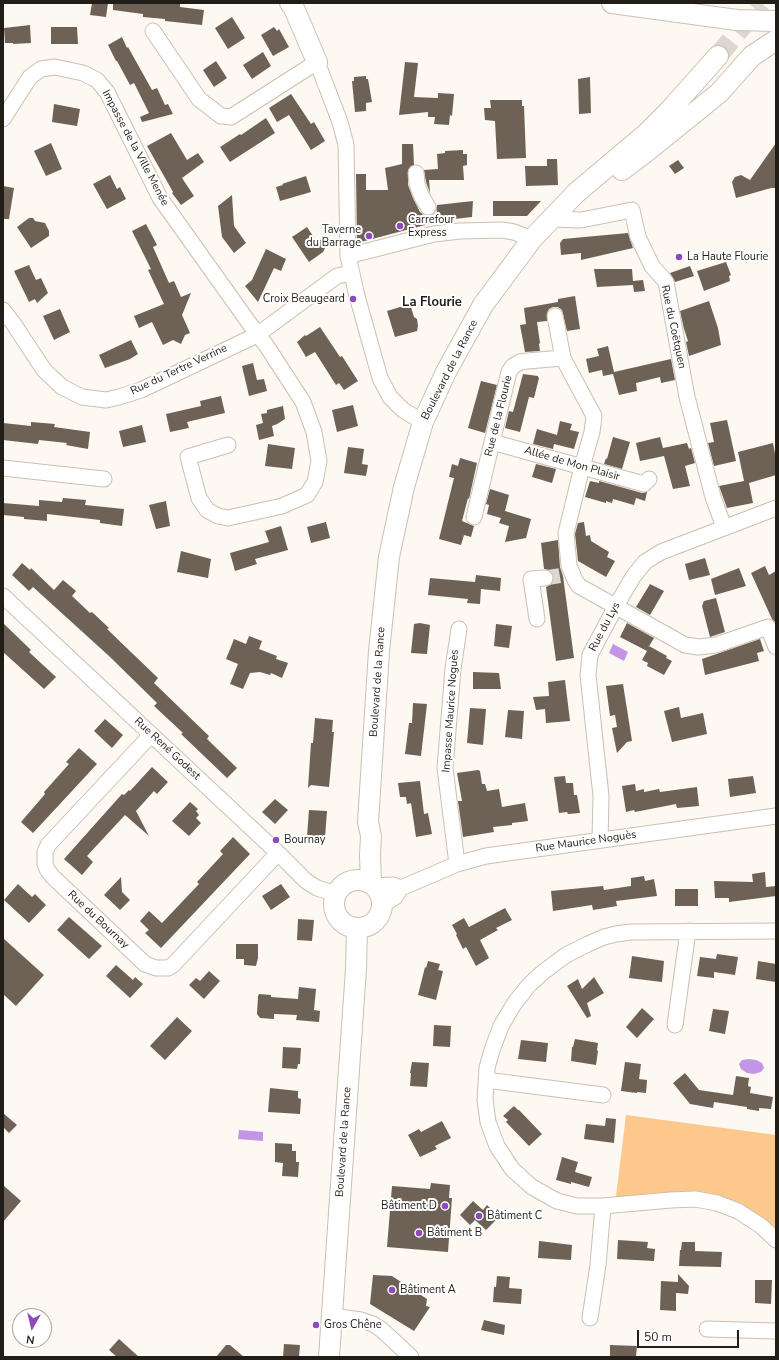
<!DOCTYPE html>
<html>
<head>
<meta charset="utf-8">
<style>
  body { margin:0 }
  #map { position:relative; width:779px; height:1360px; overflow:hidden; background:#fdf8f1; font-family:"Nunito Sans",sans-serif }
  canvas { display:block }
  .frame { position:absolute; inset:0; border:4px solid #211d17; pointer-events:none }
  .north { position:absolute; left:12px; top:1308px; width:40px; height:40px; box-sizing:border-box; background:#fff; border:1px solid #a6a5a2; border-radius:50%; rotate:188deg; font-size:11px; font-weight:700; line-height:16px; text-align:center; color:#211d17 }
  .north::after { content:''; display:block; margin:auto; width:14px; height:18px; background:#8d49bd; clip-path:polygon(50% 0,100% 100%,50% 72%,0 100%) }
  .scale { position:absolute; left:637px; top:1330px; width:102px; height:18px; box-sizing:border-box; border:2px solid #211d17; border-top:0; padding-left:5px; font-size:12px; line-height:14px; white-space:nowrap; color:#211d17; -webkit-text-stroke:3px #fff; paint-order:stroke }
</style>
</head>
<body>
<div id="map">
<canvas width="779" height="1360"></canvas>
<div class="frame"></div>
<div class="north">N</div>
<div class="scale">50 m</div>
</div>
<script>
const ctx = document.querySelector('canvas').getContext('2d');
ctx.lineJoin = 'round';
function fillPath(path, color) {
  ctx.fillStyle = color;
  ctx.fill(path, 'evenodd');
}
function shape(rows) {
  const path = new Path2D();
  for (const r of rows) {
    if (r.length === 3) {
      path.moveTo(r[0] + r[2], r[1]);
      path.arc(r[0], r[1], r[2], 0, 2 * Math.PI);
      continue;
    }
    path.moveTo(r[0], r[1]);
    for (let i = 2; i < r.length; i += 2) path.lineTo(r[i], r[i + 1]);
  }
  return path;
}
function stroke(path, color, width, dash) {
  ctx.strokeStyle = color;
  ctx.lineWidth = width;
  ctx.lineCap = dash ? 'butt' : 'round';
  ctx.setLineDash(dash || []);
  ctx.stroke(path);
}
function drawText(font, color, halo, rows, align = 'center') {
  ctx.font = font + ' "Nunito Sans",sans-serif';
  ctx.lineWidth = 4;
  ctx.setLineDash([]);
  ctx.textBaseline = 'middle';
  ctx.strokeStyle = halo;
  ctx.fillStyle = color;
  for (const [text, x, y, turn = 0] of rows) {
    ctx.save();
    ctx.translate(x, y);
    ctx.rotate((+turn || 0) * Math.PI / 180);
    ctx.textAlign = isNaN(turn) ? turn : align;
    if (halo) ctx.strokeText(text, 0, 0);
    ctx.fillText(text, 0, 0);
    ctx.restore();
  }
}
fillPath(shape([
  [626,1115,776,1135,776,1240,717,1203,615,1204]
]), '#fcc88c');
fillPath(shape([
  [613,644,628,652,624,661,609,653],
  [749,1059,756,1060,762,1063,764,1068,761,1072,754,1074,747,1073,741,1069,739,1064,742,1060],
  [239,1130,263,1132,263,1141,238,1139]
]), '#c295e7');
fillPath(shape([
  [92,3,108,3,106,17,90,15],
  [113,3,160,4,160,3,180,3,180,7,204,10,202,25,165,21,165,19,143,17,143,14,113,10],
  [232,17,245,38,228,49,215,28],
  [30,25,31,43,13,44,13,43,5,43,4,28],
  [51,27,77,27,78,44,51,44],
  [274,27,277,31,279,29,289,47,273,56,261,35],
  [122,37,127,48,128,47,152,90,157,88,165,105,168,104,173,114,142,122,140,117,149,113,134,83,130,85,117,61,116,61,108,45],
  [263,52,271,66,252,79,243,65],
  [216,61,227,78,214,87,203,70],
  [405,62,418,63,414,97,438,98,438,93,454,94,452,116,450,115,449,125,434,124,435,117,428,117,428,112,399,115],
  [366,76,366,79,368,79,372,102,366,103,366,111,355,112,352,81,354,81,354,77],
  [590,77,591,113,579,114,578,79],
  [291,94,311,124,314,122,325,141,311,150,289,115,277,122,269,108],
  [490,100,522,100,522,106,524,106,526,158,497,159,495,121,485,120,484,108,491,108],
  [54,104,80,109,77,126,52,122],
  [266,118,275,133,230,162,220,147,240,134,241,135],
  [171,133,187,160,198,153,204,162,182,178,194,196,181,205,172,193,173,192,147,146],
  [51,143,62,169,46,176,34,151],
  [776,143,776,188,771,188,736,198,732,182,735,177,741,175,750,180],
  [402,144,413,144,414,165,411,166,408,170,408,185,413,198,420,212,424,215,428,216,432,215,436,212,437,205,473,201,472,217,428,222,429,224,357,243,356,174,366,174,366,190,388,190,385,168,402,164],
  [463,150,463,154,467,154,467,165,463,166,464,180,429,180,430,193,426,182,424,170,438,169,437,154,445,153,445,151],
  [547,159,557,159,558,185,526,186,525,166,547,166],
  [678,160,684,168,675,174,669,166],
  [110,175,117,189,120,187,126,199,107,209,93,184],
  [306,176,311,192,280,201,276,187,283,185,282,184],
  [3,186,14,188,9,219,3,219],
  [232,195,234,226,246,243,234,253,222,237,218,206],
  [493,201,541,201,527,216,493,216],
  [29,218,33,218,35,221,45,223,49,231,49,236,31,248,17,227],
  [146,224,157,245,153,247,169,283,174,281,181,297,191,293,182,315,190,333,185,335,181,344,173,340,163,345,152,322,139,328,134,316,164,304,148,270,151,269,132,231],
  [307,227,315,239,321,240,326,246,323,252,309,262,292,237],
  [628,233,633,248,581,260,581,253,561,255,560,243,563,239],
  [266,249,286,259,281,271,274,268,258,302,245,286,252,280],
  [726,262,731,275,729,276,730,281,704,291,697,271],
  [29,265,36,280,41,278,48,293,37,303,35,299,29,302,14,271],
  [690,266,694,276,675,282,670,273],
  [594,269,632,269,633,281,643,280,645,291,634,292,633,285,597,287],
  [575,296,580,329,567,331,562,310,558,307,553,307,549,309,547,313,547,321,537,322,540,343,539,344,540,351,525,352,520,325,526,324,524,308,558,302,558,299],
  [709,301,718,328,721,345,689,356,686,342,688,341,684,329,680,311],
  [410,304,414,317,417,319,418,326,417,331,395,337,387,311],
  [60,309,70,332,54,340,43,316],
  [320,327,340,357,342,356,358,381,344,390,339,383,336,385,315,352,306,357,297,342,305,335,306,336],
  [131,340,138,354,130,359,105,368,99,355],
  [608,346,614,372,671,359,675,380,661,383,660,377,636,383,637,391,619,395,613,374,603,376,602,370,589,373,586,359,599,356,597,349],
  [253,363,257,380,264,379,267,391,249,396,242,366],
  [523,374,538,376,538,377,539,378,534,398,529,397,520,432,505,428,509,411,513,412],
  [481,381,497,385,485,433,468,428],
  [221,396,225,413,187,422,189,428,170,432,166,414,201,406,200,401],
  [353,405,358,426,337,432,332,410],
  [283,406,285,419,277,424,272,426,274,436,259,440,256,425,263,423,261,414,267,413,267,410],
  [727,420,736,461,714,466,708,443,714,442,710,423],
  [560,421,572,424,570,430,579,432,574,449,554,444,553,449,533,444,537,429,557,435],
  [31,422,55,424,54,427,90,432,88,449,66,445,67,443,39,440,38,444,3,440,3,423,31,426],
  [142,425,146,442,123,447,119,431],
  [613,437,630,442,622,469,604,464,606,458,607,459],
  [660,437,663,448,687,443,689,449,691,448,695,463,685,466,690,486,673,489,664,456,640,461,636,443],
  [773,443,776,459,776,475,749,483,753,503,727,508,719,486,744,481,738,452],
  [268,444,295,448,292,469,265,466],
  [348,447,364,449,362,464,368,465,366,476,344,473],
  [460,458,477,463,469,499,468,498,462,521,474,526,471,537,464,535,461,545,439,539,454,478,449,477,452,464,458,466],
  [536,464,556,469,552,483,532,477],
  [590,481,599,483,599,481,642,493,647,492,645,501,636,498,634,505,613,499,612,503,606,501,606,503,585,497],
  [490,489,509,495,505,511,531,519,526,538,505,542,509,526,499,523,501,518,487,514,489,505,486,504],
  [63,498,86,500,85,505,124,509,122,526,100,523,100,520,47,514,47,521,24,519,24,517,3,515,3,503,39,506,39,500,62,502],
  [166,501,170,526,156,529,149,505],
  [326,522,330,538,311,543,307,527],
  [584,522,586,536,590,535,591,541,609,552,607,557,615,561,606,577,578,561,575,534,578,523],
  [281,526,288,550,255,559,257,564,235,571,230,553,269,542,265,531],
  [558,540,560,567,563,576,574,658,556,661,546,587,550,585,553,582,554,577,553,573,549,570,544,569,541,543],
  [181,551,211,559,208,578,177,572],
  [705,558,710,575,689,580,685,564],
  [22,563,30,570,31,568,54,590,63,580,76,591,72,596,90,613,92,612,109,628,107,629,158,678,154,683,209,736,207,739,237,768,227,778,181,734,183,733,154,706,157,703,109,656,33,587,29,591,12,575],
  [765,566,769,575,776,571,776,623,772,619,751,573],
  [739,568,746,586,715,595,711,579],
  [476,575,501,578,500,591,481,589,480,604,467,603,468,599,428,595,430,578,475,582],
  [650,584,664,591,650,615,636,607],
  [716,598,725,632,710,637,702,606,704,601],
  [3,623,31,650,29,652,56,677,44,689,3,652],
  [420,623,430,625,427,654,411,653,414,624],
  [627,623,654,638,648,648,649,646,667,656,666,658,672,661,664,675,647,666,648,663,642,660,647,651,620,637],
  [496,624,512,626,509,648,494,646],
  [249,636,262,641,259,649,277,656,276,659,288,663,282,678,271,673,270,675,260,672,250,673,243,689,230,684,238,664,226,659,234,639,246,644],
  [760,639,764,651,757,653,759,661,705,675,702,659],
  [473,672,499,673,501,689,473,689],
  [565,680,570,721,546,723,545,709,536,710,533,697,549,696,548,682],
  [623,684,632,741,627,742,617,753,612,728,617,727,615,715,610,716,606,686],
  [413,703,427,704,421,756,405,754,409,723,412,723],
  [679,707,681,718,703,713,707,734,672,742,664,711],
  [470,708,486,709,483,745,467,743],
  [508,710,524,711,522,739,505,737],
  [315,718,333,720,332,732,334,732,329,787,311,785,308,788,311,743,313,743],
  [105,719,123,735,112,748,94,731],
  [79,748,97,764,33,833,21,822,45,794,44,792,69,764,66,762],
  [152,767,168,782,157,794,154,791,136,811,149,836,125,815,87,856,93,862,82,875,64,859,122,794,124,795,129,790,130,791],
  [478,770,480,771,482,784,485,784,487,791,499,789,502,807,525,803,528,821,512,823,512,825,493,827,494,832,463,837,458,801,462,801,457,773],
  [565,776,566,783,573,783,574,795,577,795,580,813,568,814,567,812,559,813,554,777],
  [753,776,756,793,730,797,728,779],
  [420,781,424,814,428,813,432,834,416,837,411,803,407,804,406,797,400,797,398,783],
  [635,784,636,791,644,789,644,792,659,789,660,792,697,787,699,806,677,808,676,804,635,812,634,810,626,812,622,786],
  [275,799,288,810,275,824,262,812],
  [190,802,198,809,196,811,199,815,196,818,201,823,189,836,172,821],
  [309,810,327,811,325,838,307,836],
  [233,837,250,854,161,948,145,933,149,930,140,921,149,911,162,923,199,884,197,882,223,854,220,851],
  [765,872,766,887,776,886,776,896,729,902,729,898,715,898,714,881,753,882,752,874],
  [644,876,645,881,654,879,657,896,616,901,617,906,593,910,592,905,553,911,551,891,603,886,604,890,631,886,631,878],
  [121,877,122,892,130,900,120,910,104,895],
  [18,884,32,897,35,894,46,905,29,923,4,900],
  [281,884,290,897,271,910,262,896],
  [675,889,698,889,698,906,675,906],
  [505,908,512,920,496,928,498,930,480,940,489,958,476,966,466,947,463,949,456,935,457,934,452,925,464,918,469,927],
  [69,917,102,946,89,959,57,930],
  [298,919,314,920,312,941,297,940],
  [3,938,44,975,16,1006,3,994],
  [236,944,258,944,258,958,256,966,244,965,244,959,236,959],
  [717,954,738,957,735,975,714,972,714,978,697,976,700,957,716,959],
  [632,956,664,961,662,982,629,978],
  [428,961,440,964,438,970,443,971,436,1000,418,995,425,967,426,968],
  [758,961,776,964,776,982,756,979],
  [116,965,133,980,135,977,143,984,130,998,106,976],
  [209,971,220,981,204,999,189,985,196,978,200,981],
  [594,977,604,993,587,1003,591,1016,587,1018,567,986,578,979,582,989],
  [299,987,316,989,314,1010,320,1011,319,1022,296,1020,297,1015,274,1014,274,1019,260,1018,257,1014,258,996,259,994,271,995,271,997,298,999],
  [642,1008,654,1019,637,1038,626,1027],
  [713,1009,729,1011,725,1034,709,1031],
  [177,1017,192,1031,165,1060,150,1046],
  [434,1025,451,1026,450,1047,433,1046],
  [575,1039,598,1043,597,1050,598,1051,596,1065,571,1061,572,1047,573,1047],
  [521,1040,548,1043,546,1062,518,1059],
  [283,1047,301,1048,300,1064,298,1064,297,1069,282,1068],
  [412,1062,429,1063,427,1087,410,1086,411,1073,410,1073],
  [625,1062,641,1064,639,1079,647,1080,646,1093,637,1092,637,1093,621,1091],
  [685,1073,699,1090,733,1095,736,1076,749,1078,748,1086,751,1087,750,1093,773,1097,771,1109,759,1108,759,1111,747,1109,747,1107,714,1102,713,1108,690,1104,673,1083],
  [270,1088,298,1091,298,1098,301,1099,300,1114,268,1112],
  [514,1106,518,1110,519,1110,542,1134,529,1146,506,1122,508,1120,503,1116],
  [3,1113,17,1125,9,1133,3,1127],
  [606,1118,616,1119,614,1143,584,1139,586,1124,605,1126],
  [442,1121,451,1138,435,1146,437,1149,420,1157,408,1135,419,1129,421,1132],
  [275,1143,292,1144,292,1151,296,1151,296,1162,299,1162,298,1177,282,1176,283,1163,275,1162],
  [562,1157,578,1162,575,1172,592,1177,589,1187,571,1182,571,1184,556,1180],
  [431,1183,450,1185,449,1198,452,1198,448,1252,387,1247,392,1186,430,1189],
  [3,1185,21,1201,3,1222],
  [473,1201,483,1210,487,1205,499,1217,486,1230,475,1220,470,1225,460,1215],
  [618,1240,648,1242,647,1248,655,1249,654,1261,617,1259],
  [539,1241,572,1245,571,1260,538,1258],
  [682,1242,695,1242,695,1251,722,1252,721,1267,679,1266,680,1250,681,1250],
  [678,1274,689,1286,688,1294,676,1293,676,1311,660,1310,661,1281,678,1282],
  [373,1275,392,1276,427,1299,426,1306,430,1307,414,1331,370,1304],
  [497,1276,510,1277,509,1288,522,1289,521,1304,493,1302,494,1287,496,1287],
  [755,1280,772,1280,771,1304,755,1303],
  [484,1320,505,1325,504,1335,481,1330],
  [119,1339,139,1357,117,1357,109,1350],
  [284,1344,300,1345,299,1357,283,1357],
  [226,1345,230,1345,244,1357,216,1357],
  [610,1345,637,1346,636,1357,610,1357]
]), '#6e6256');
stroke(shape([
  [428,207,432,221],
  [545,578,563,575]
]), '#dcd7d0', 15, [15, 8]);
stroke(shape([
  [718,56,761,3]
]), '#dcd7d0', 20, [20, 10]);
const minor = shape([
  [153,31,199,99,221,116,231,117,317,62,340,122,346,145,348,256,357,296,380,378,390,397,403,410,423,422],
  [3,119,30,77,41,69,55,67,83,73,97,80,107,92,160,198,252,327,266,345,303,402,314,432,319,461,315,482,307,495,282,506,228,518,218,516,207,510,199,498,188,457,228,445],
  [416,173,417,184,421,195,428,207],
  [553,219,581,220,632,210,638,237,652,266,666,282,687,397,713,497,724,527],
  [348,256,434,234,460,231,502,230,514,232,532,239],
  [3,310,13,323,44,370,62,387,82,397,106,400,119,397,141,390,257,335,337,276,351,273],
  [555,316,563,358,594,416,592,432,582,467,566,533,569,566,575,580,579,586,685,645,699,647,716,645,768,627,776,647],
  [492,442,644,484,649,479],
  [3,468,104,479],
  [474,517,509,372,513,366,520,362,527,361,563,358],
  [3,596,278,853,306,881,317,888,336,894],
  [537,619,531,579,545,578],
  [151,735,48,845,45,852,45,864,48,871,53,877,145,964,156,968,168,968,173,965,278,853],
  [600,840,601,796,588,675,590,655,616,606,633,577,645,562,661,552,776,508],
  [457,864,445,768,453,669,459,629],
  [374,886,393,885,401,888],
  [382,905,395,897,401,888,457,864,486,856,776,816],
  [776,931,631,932,616,934,604,937,588,944,566,955,542,973,529,985,514,1004,501,1026,492,1050,487,1068,485,1100,488,1122,497,1146,512,1169,532,1187,557,1201,577,1206,603,1206,671,1200,695,1199,717,1203,738,1211,761,1226,776,1240],
  [675,1025,688,931],
  [486,1080,603,1095],
  [332,1316,361,1320,373,1324,382,1330,411,1357],
  [590,1318,598,1265,603,1206],
  [707,1329,776,1331]
]);
const major = shape([
  [290,3,293,6,317,62],
  [612,3,737,20,776,21],
  [622,170,646,152,719,93,752,56,776,40],
  [358,904,24],
  [371,884,370,855,371,836,368,822,379,651,389,557,404,487,423,422,446,372,483,305,532,239,576,193,646,134,669,111,718,56],
  [329,1357,356,969,357,928]
]);
stroke(minor, '#ccbfb1', 17);
stroke(major, '#ccbfb1', 22);
stroke(minor, '#fff', 15);
stroke(major, '#fff', 20);
for (const [x, y, r, color] of [
  [400,226,4,"#8d49bd"],
  [369,236,4,"#8d49bd"],
  [679,257,4,"#8d49bd"],
  [353,299,4,"#8d49bd"],
  [276,840,4,"#8d49bd"],
  [445,1206,4,"#8d49bd"],
  [479,1216,4,"#8d49bd"],
  [419,1233,4,"#8d49bd"],
  [392,1290,4,"#8d49bd"],
  [316,1325,4,"#8d49bd"]
]) {
  const dot = new Path2D();
  dot.arc(x, y, r, 0, 2 * Math.PI);
  ctx.fillStyle = color;
  ctx.fill(dot);
  stroke(dot, '#fff', 1.5);
}
drawText('11px', '#211d17', '#fff', [
  ["Impasse de la Ville Menée",135,148,62],
  ["Rue du Coëtquen",673,327,78],
  ["Rue du Tertre Verrine",179,370,-25],
  ["Boulevard de la Rance",450,370,-63],
  ["Rue de la Flourie",499,416,-76],
  ["Allée de Mon Plaisir",572,464,16],
  ["Rue du Lys",605,627,-62],
  ["Boulevard de la Rance",378,682,-86],
  ["Impasse Maurice Noguès",451,711,-86],
  ["Rue René Godest",167,749,43],
  ["Rue Maurice Noguès",586,842,-8],
  ["Rue du Bournay",98,920,43],
  ["Boulevard de la Rance",344,1142,-86]
]);
drawText('11px', '#211d17', '#fff', [
  ["Carrefour",408,220],
  ["Express",408,233],
  ["Taverne",361,230,"right"],
  ["du Barrage",361,243,"right"],
  ["La Haute Flourie",687,257],
  ["Croix Beaugeard",345,299,"right"],
  ["Bournay",284,840],
  ["Bâtiment D",437,1206,"right"],
  ["Bâtiment C",487,1216],
  ["Bâtiment B",427,1233],
  ["Bâtiment A",400,1290],
  ["Gros Chêne",324,1325]
], 'left');
drawText('bold 13px', '#211d17', '#fff', [
  ["La Flourie",432,303]
]);
</script>
</body>
</html>
